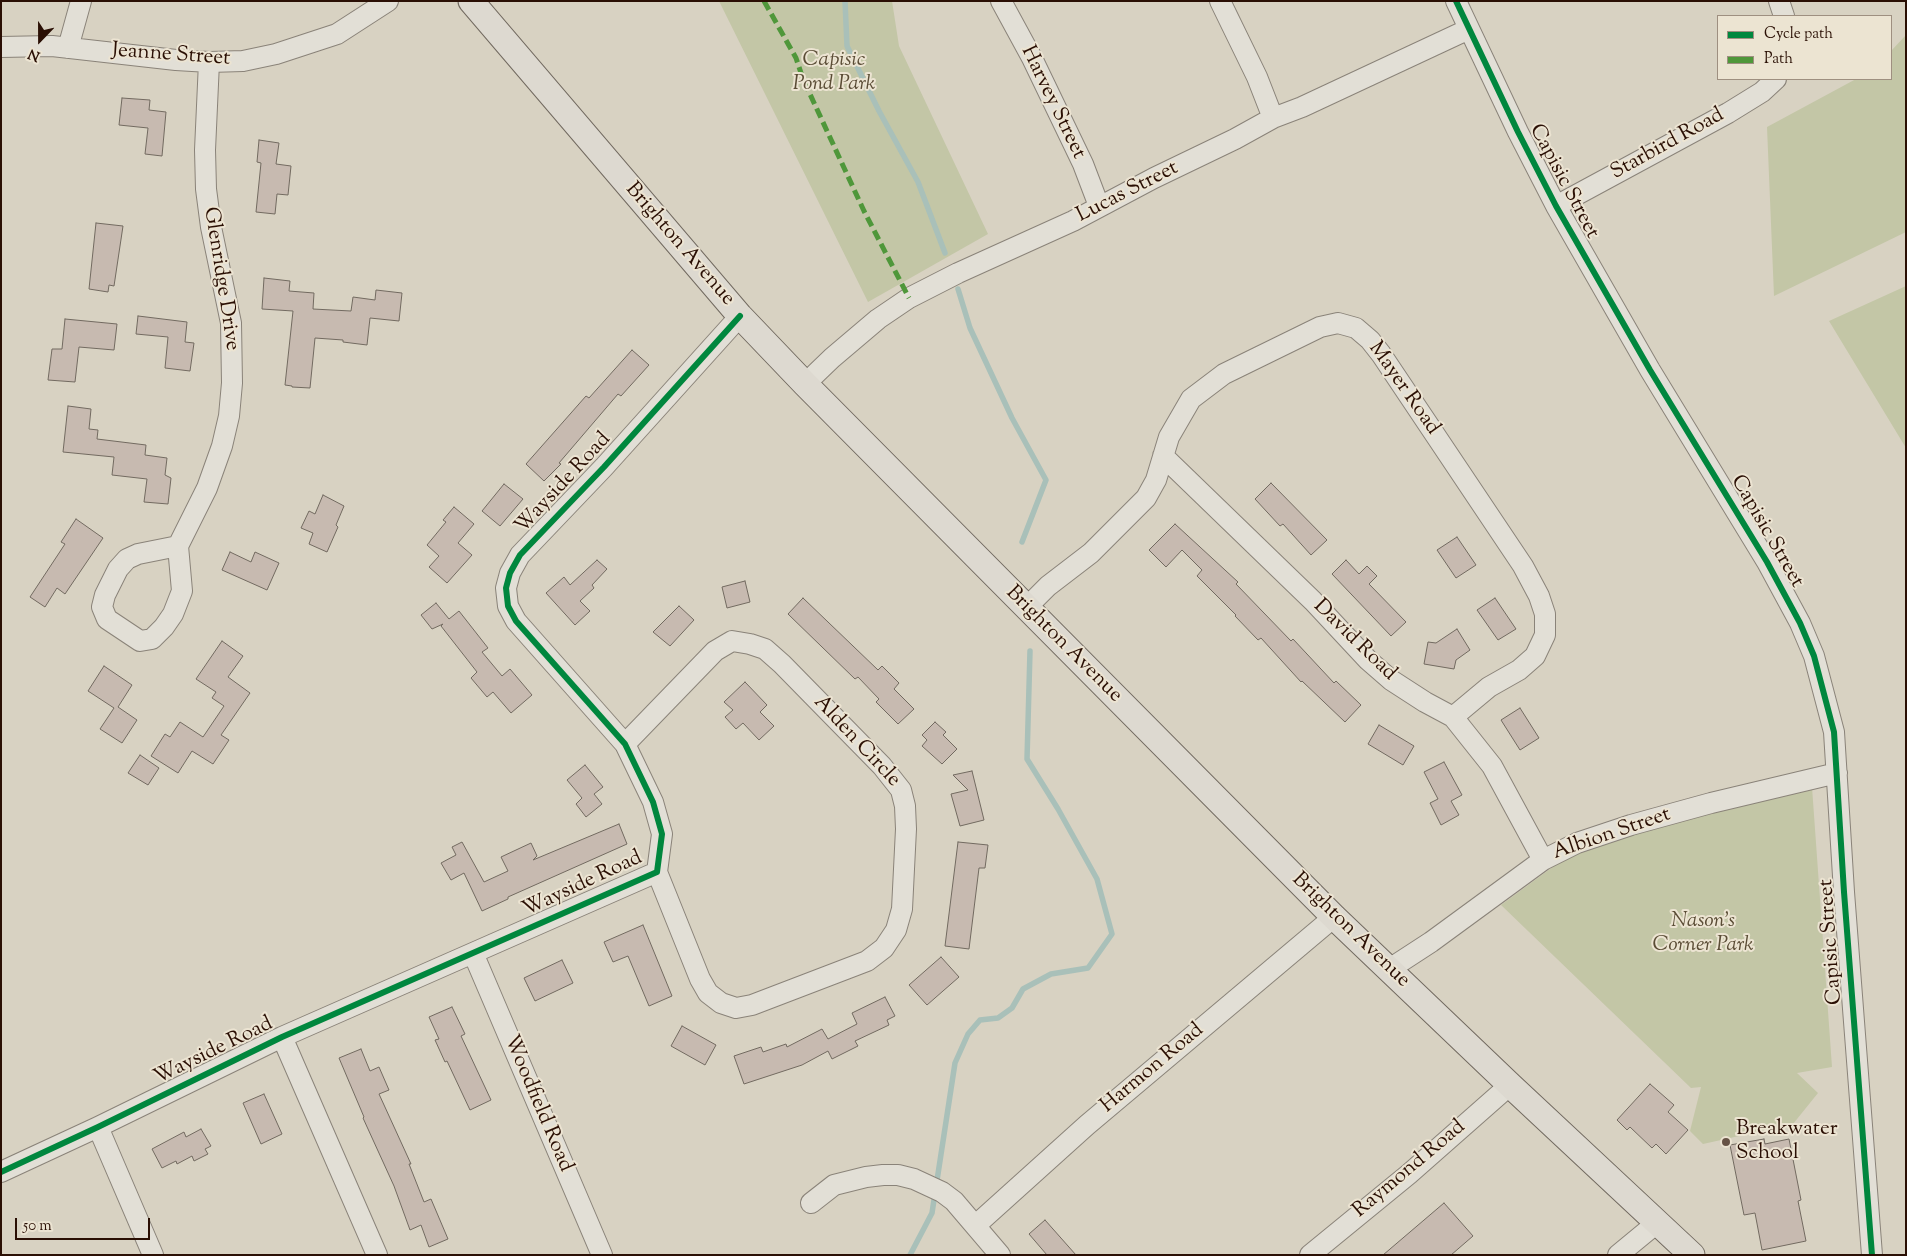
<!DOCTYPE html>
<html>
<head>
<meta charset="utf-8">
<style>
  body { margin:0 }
  #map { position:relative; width:1907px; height:1256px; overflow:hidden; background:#d8d2c2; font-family:"Sorts Mill Goudy",serif }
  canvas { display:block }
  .frame { position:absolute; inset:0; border:2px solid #2a0f04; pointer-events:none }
  .legend { position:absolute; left:1717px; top:15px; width:175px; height:65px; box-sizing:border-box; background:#ece4d2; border:1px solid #9e8f80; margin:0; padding:6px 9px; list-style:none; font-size:15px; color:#2a0f04 }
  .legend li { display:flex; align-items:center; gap:10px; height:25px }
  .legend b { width:25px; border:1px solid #9e8f80 }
  .north { position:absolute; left:15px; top:15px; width:50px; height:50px; -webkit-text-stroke:4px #ece4d2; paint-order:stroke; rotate:202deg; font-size:14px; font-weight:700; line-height:20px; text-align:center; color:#2a0f04 }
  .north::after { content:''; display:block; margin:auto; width:18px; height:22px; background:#2a0f04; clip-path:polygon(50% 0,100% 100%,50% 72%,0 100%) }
  .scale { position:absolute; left:15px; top:1218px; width:135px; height:22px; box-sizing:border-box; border:2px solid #2a0f04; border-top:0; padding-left:6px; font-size:15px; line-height:18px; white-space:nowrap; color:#2a0f04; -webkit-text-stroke:4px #ece4d2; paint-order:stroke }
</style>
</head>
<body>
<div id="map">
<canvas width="1907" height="1256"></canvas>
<div class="frame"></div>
<ul class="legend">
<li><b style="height:6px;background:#00873e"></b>Cycle path</li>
<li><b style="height:6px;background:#4f973a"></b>Path</li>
</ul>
<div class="north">N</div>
<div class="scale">50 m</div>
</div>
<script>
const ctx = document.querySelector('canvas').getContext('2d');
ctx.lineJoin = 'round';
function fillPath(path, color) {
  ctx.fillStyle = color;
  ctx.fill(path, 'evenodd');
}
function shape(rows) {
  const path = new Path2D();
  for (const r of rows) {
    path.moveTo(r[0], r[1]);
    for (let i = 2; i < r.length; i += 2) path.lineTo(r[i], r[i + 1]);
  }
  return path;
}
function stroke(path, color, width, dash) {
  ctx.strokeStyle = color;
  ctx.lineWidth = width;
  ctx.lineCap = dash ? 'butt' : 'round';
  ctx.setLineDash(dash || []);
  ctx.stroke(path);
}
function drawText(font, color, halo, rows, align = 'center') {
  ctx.font = font + ' "Sorts Mill Goudy",serif';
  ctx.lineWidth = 4;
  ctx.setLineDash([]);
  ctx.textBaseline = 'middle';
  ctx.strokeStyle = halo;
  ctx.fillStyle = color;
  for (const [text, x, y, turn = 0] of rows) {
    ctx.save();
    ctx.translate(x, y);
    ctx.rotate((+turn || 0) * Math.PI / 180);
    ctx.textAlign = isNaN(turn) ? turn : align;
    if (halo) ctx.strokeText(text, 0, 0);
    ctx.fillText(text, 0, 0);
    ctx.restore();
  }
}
fillPath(shape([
  [719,1,892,1,899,46,988,234,868,302],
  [1906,35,1906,232,1774,296,1767,127,1856,79,1891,79,1891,51],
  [1906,286,1906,448,1829,321],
  [1812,787,1832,1067,1797,1073,1818,1093,1793,1124,1703,1144,1690,1131,1701,1087,1691,1088,1501,905,1569,855,1600,840]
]), '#c3c6a6');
stroke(shape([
  [845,1,847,46,879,111,918,182,945,253],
  [958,289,970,328,1012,418,1046,480,1022,542],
  [910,1255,932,1213,955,1063,968,1034,980,1020,998,1018,1012,1008,1023,989,1051,974,1088,968,1112,934,1097,879,1058,809,1027,759,1030,651]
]), '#a9c0b9', 5.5);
const building = shape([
  [122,98,150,100,149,110,166,112,162,156,145,154,148,128,119,125,122,98],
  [259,140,279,143,276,164,291,166,288,195,277,194,275,214,256,212,261,163,257,162,259,140],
  [96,223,123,226,114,286,109,285,108,292,89,289,96,223],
  [264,278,290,281,289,291,314,293,313,309,351,311,353,297,375,300,376,290,402,293,399,321,370,318,367,345,343,342,343,340,315,338,310,388,292,387,292,386,285,385,293,311,262,309,264,278],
  [138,316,187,322,185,342,194,343,190,371,165,368,168,337,136,334,138,316],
  [65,319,117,324,114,350,79,347,75,382,48,380,52,349,62,349,65,319],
  [632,350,649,365,621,396,618,394,559,463,561,464,544,481,526,464,586,396,589,398,632,350],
  [68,406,91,409,89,429,98,430,97,439,146,445,145,455,167,458,165,475,171,478,168,504,144,502,147,479,112,475,114,457,63,452,68,406],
  [1271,483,1327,540,1311,555,1283,524,1280,526,1255,499,1271,483],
  [504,484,523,499,500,526,482,511,504,484],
  [323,495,344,506,336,525,338,527,327,552,309,544,313,533,301,528,309,511,315,514,323,495],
  [454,507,474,524,458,543,472,555,447,583,429,567,439,556,427,545,446,522,443,520,454,507],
  [76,519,103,538,65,594,57,588,45,607,30,597,65,544,61,542,76,519],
  [1175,524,1238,582,1236,584,1291,641,1293,639,1334,683,1336,681,1361,705,1345,722,1302,681,1301,682,1261,638,1258,640,1235,616,1236,615,1197,576,1202,570,1182,550,1166,567,1149,550,1175,524],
  [1457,537,1476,565,1456,578,1437,550,1457,537],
  [230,552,251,562,255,552,279,563,267,590,222,570,230,552],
  [597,560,607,569,592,585,594,588,580,601,590,611,575,625,546,593,564,577,570,585,597,560],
  [1346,560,1359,574,1367,566,1377,576,1369,584,1406,622,1391,636,1332,574,1346,560],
  [745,581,750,602,727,608,722,587,745,581],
  [803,598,878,670,882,666,899,683,894,689,914,709,898,724,876,702,879,699,858,677,855,679,788,614,803,598],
  [1495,598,1516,629,1498,640,1477,610,1495,598],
  [436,603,449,619,459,611,488,648,482,652,502,676,510,669,532,695,511,713,493,692,487,697,471,678,477,672,441,626,443,624,432,629,421,615,436,603],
  [679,606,694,620,670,646,653,632,679,606],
  [1457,629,1470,650,1456,660,1454,669,1424,664,1428,642,1436,643,1457,629],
  [222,641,243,656,228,677,250,693,221,735,229,740,213,764,192,751,178,773,151,756,165,734,170,737,180,722,203,737,224,706,212,698,216,692,196,679,222,641],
  [104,666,132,685,118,707,137,720,122,743,100,729,114,708,88,691,104,666],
  [745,682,767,705,760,712,774,726,759,740,743,723,736,729,725,717,733,710,724,702,745,682],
  [1520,708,1539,738,1520,750,1501,720,1520,708],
  [935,722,946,732,943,735,957,749,942,764,922,746,927,740,922,735,935,722],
  [1379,725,1414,746,1403,765,1368,744,1379,725],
  [140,755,159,768,148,785,128,773,140,755],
  [1444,762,1462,795,1451,801,1459,815,1441,825,1430,803,1438,799,1424,772,1444,762],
  [585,765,603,787,594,794,602,804,586,817,576,804,582,798,567,780,585,765],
  [972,771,984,820,960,826,951,794,968,790,953,775,972,771],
  [619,824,627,844,508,897,508,899,482,911,464,873,451,880,441,863,456,855,452,847,462,842,484,882,508,871,501,857,531,843,537,856,533,860,619,824],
  [958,842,988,845,985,868,979,868,969,949,945,946,958,842],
  [643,925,672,996,649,1006,628,956,613,962,604,942,643,925],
  [941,957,959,977,927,1005,909,985,941,957],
  [562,960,573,983,535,1001,524,978,562,960],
  [885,997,895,1016,887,1020,889,1025,855,1041,858,1046,832,1059,828,1051,802,1065,744,1084,734,1056,761,1047,763,1052,786,1044,787,1047,822,1029,828,1039,857,1024,852,1013,885,997],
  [452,1007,465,1034,461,1036,491,1100,470,1110,447,1061,445,1062,435,1040,439,1039,429,1017,452,1007],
  [682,1026,716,1045,705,1065,671,1046,682,1026],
  [361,1049,370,1071,379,1067,389,1090,379,1094,411,1164,409,1164,424,1202,431,1199,448,1239,429,1247,421,1225,410,1230,394,1186,363,1118,364,1117,339,1058,361,1049],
  [1650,1084,1674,1105,1668,1112,1688,1130,1666,1154,1656,1144,1652,1148,1630,1127,1627,1130,1617,1120,1650,1084],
  [264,1094,282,1134,261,1144,243,1103,264,1094],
  [201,1129,211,1146,205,1149,208,1154,194,1161,192,1156,177,1164,176,1161,162,1168,152,1149,184,1132,186,1137,201,1129],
  [1764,1139,1765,1144,1789,1139,1801,1200,1798,1201,1806,1241,1762,1250,1755,1213,1744,1215,1730,1145,1764,1139],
  [1444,1203,1473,1236,1451,1255,1383,1255,1444,1203],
  [1045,1220,1076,1255,1047,1255,1029,1234,1045,1220]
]);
fillPath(building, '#c7bab0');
stroke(building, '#726a60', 1);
const minor = shape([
  [1001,1,1032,58,1083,164,1099,206],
  [1220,1,1257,77,1273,118],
  [1456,1,1518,132,1556,206,1650,370,1767,562,1800,623,1814,656,1834,732,1844,892,1872,1255],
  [1779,1,1784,16],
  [1,47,52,46,176,60,209,62,243,61,276,54,337,34,388,1],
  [68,48,81,1],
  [1556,206,1728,113,1762,92,1776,79],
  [805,384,832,358,878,319,909,298,958,273,1073,221,1154,178,1235,139,1273,118,1302,107,1469,29],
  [1163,456,1313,601,1368,660,1391,680,1425,702,1453,717,1492,766,1543,860],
  [178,546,182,591,173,614,164,627,152,639,140,641,107,619,102,607,105,595,118,569,127,559,138,554,178,546,207,488,222,446,229,416,232,383,231,323,211,227,206,189,205,150,209,62],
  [1026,608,1048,586,1091,553,1146,498,1156,480,1169,437,1191,399,1224,374,1320,327,1338,323,1356,328,1370,340,1381,354,1523,566,1539,596,1545,614,1545,635,1535,656,1519,670,1489,687,1453,717],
  [625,744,715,651,732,641,750,644,765,649,782,664,882,766,901,790,905,806,906,829,902,909,896,930,884,948,867,961,752,1005,736,1008,721,1003,708,993,700,979,657,872],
  [473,953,602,1255],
  [1388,970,1431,942,1543,860,1577,843,1631,825,1711,803,1837,773],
  [282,1037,377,1255],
  [98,1127,153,1255],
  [1,1172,98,1127,282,1037,657,872,662,834,653,802,625,744,516,621,508,606,506,588,510,573,520,555,604,467,740,316],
  [811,1203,834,1185,866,1177,883,1175,898,1175,914,1179,942,1192,954,1201,1000,1255],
  [976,1225,1087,1125,1334,917],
  [1310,1255,1409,1174,1510,1085],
  [1618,1255,1658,1222]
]);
const major = shape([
  [471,1,740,316,805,384,1334,917,1510,1085,1692,1255]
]);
stroke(minor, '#8a8379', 22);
stroke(major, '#726a60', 27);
stroke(minor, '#e2dfd6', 20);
stroke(major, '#ddd9d0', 25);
stroke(shape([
  [764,1,796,58,803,79,864,211,909,298]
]), '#4f973a', 5, [10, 5]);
stroke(shape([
  [1456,1,1518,132,1556,206,1650,370,1767,562,1800,623,1814,656,1834,732,1844,892,1872,1255],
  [1,1172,98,1127,282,1037,657,872,662,834,653,802,625,744,516,621,508,606,506,588,510,573,520,555,604,467,740,316]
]), '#00873e', 6);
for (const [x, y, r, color] of [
  [1726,1142,5,"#675346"]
]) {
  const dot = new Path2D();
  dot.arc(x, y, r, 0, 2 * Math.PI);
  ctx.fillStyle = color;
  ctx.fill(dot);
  stroke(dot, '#ece4d2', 2);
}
drawText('21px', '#2a0f04', '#ece4d2', [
  ["Jeanne Street",171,56,4],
  ["Harvey Street",1052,103,64],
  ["Starbird Road",1668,145,-29],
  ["Capisic Street",1563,182,62],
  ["Lucas Street",1128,193,-27],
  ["Brighton Avenue",679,245,49],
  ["Glenridge Drive",220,279,81],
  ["Mayer Road",1403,389,55],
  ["Wayside Road",564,484,-47],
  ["Capisic Street",1766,532,60],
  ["David Road",1354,641,44],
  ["Brighton Avenue",1063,645,45],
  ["Alden Circle",856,742,47],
  ["Albion Street",1612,835,-19],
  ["Wayside Road",583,885,-25],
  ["Brighton Avenue",1350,931,44],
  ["Capisic Street",1832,942,-94],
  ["Wayside Road",214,1052,-26],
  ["Harmon Road",1153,1069,-40],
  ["Woodfield Road",537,1104,67],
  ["Raymond Road",1410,1170,-40]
]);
drawText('italic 21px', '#5a4c35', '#ece4d2', [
  ["Capisic",834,61],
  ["Pond Park",834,85],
  ["Nason's",1703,922],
  ["Corner Park",1703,946]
]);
drawText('21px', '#2a0f04', '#ece4d2', [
  ["Breakwater",1736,1130],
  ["School",1736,1154]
], 'left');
</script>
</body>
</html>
